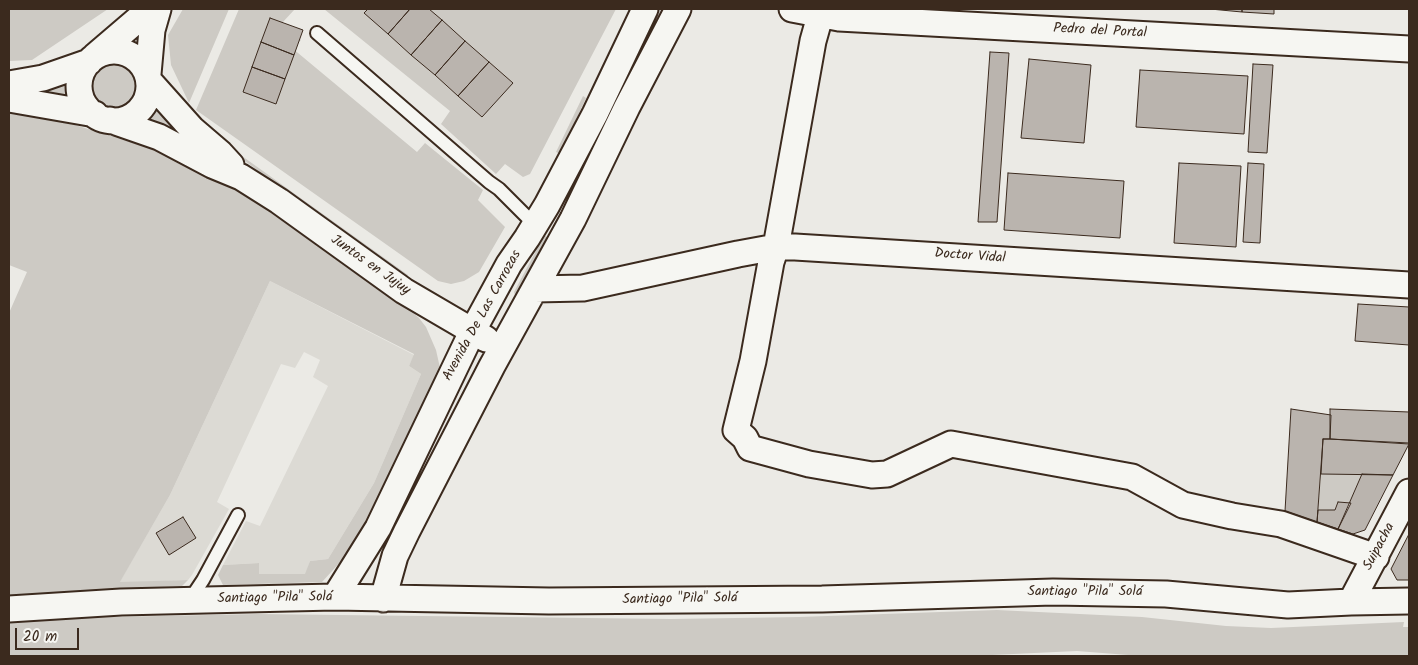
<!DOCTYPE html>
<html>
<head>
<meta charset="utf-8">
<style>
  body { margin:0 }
  #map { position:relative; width:1418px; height:665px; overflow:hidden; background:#ebeae5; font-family:Kalam,sans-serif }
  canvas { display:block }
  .frame { position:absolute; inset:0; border:10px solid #3b2a1e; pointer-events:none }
  .scale { position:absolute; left:15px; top:628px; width:64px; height:22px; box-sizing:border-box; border:2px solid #3b2a1e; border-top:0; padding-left:6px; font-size:15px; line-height:18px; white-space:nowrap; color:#3b2a1e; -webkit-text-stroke:4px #f6f6f2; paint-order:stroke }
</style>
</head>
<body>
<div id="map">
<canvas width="1418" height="665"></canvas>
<div class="frame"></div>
<div class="scale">20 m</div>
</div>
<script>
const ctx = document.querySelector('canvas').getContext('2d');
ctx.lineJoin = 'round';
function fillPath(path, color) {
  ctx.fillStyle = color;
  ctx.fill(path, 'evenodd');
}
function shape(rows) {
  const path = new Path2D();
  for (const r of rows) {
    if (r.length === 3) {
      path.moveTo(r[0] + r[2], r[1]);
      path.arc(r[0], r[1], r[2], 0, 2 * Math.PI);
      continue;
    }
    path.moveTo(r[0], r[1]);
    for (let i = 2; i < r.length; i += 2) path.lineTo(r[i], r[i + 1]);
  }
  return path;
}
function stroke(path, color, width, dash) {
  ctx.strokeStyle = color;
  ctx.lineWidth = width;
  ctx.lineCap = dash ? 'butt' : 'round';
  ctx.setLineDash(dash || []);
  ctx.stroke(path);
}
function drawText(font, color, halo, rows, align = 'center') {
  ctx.font = font + ' Kalam,sans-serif';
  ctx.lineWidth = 4.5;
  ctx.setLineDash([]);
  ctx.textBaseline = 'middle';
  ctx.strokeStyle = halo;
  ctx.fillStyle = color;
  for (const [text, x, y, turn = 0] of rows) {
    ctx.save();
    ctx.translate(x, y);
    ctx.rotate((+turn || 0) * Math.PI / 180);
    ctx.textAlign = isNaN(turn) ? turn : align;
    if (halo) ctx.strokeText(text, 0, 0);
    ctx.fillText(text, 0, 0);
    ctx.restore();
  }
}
fillPath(shape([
  [270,281,414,355,409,366,421,374,374,483,328,559,310,561,306,574,258,574,258,563,223,565,246,521,260,526,328,386,313,377,320,360,304,352,295,368,281,364,217,502,229,509,192,575,188,580,119,583,170,495]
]), '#dcdad4');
fillPath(shape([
  [9,9,108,9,32,60,9,61],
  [183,9,229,9,189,103,171,65,168,35],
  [239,9,295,9,282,23,301,40,292,48,417,152,425,143,483,190,478,200,505,227,479,272,464,281,451,284,438,281,196,110],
  [324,9,616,9,530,174,523,177,505,164,496,174,441,124,450,111],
  [658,9,663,9,575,184,572,184,571,181],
  [112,60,121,61,129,66,134,73,138,82,138,91,134,100,128,107,120,111,112,111,103,108,96,102,92,94,90,85,92,75,97,67,103,62],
  [74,78,70,87,70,98,56,94,26,93],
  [583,96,586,98,560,154,556,152],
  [158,106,187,138,143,119,152,114],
  [9,114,46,116,176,156,243,193,307,236,403,304,419,318,426,327,436,350,440,368,411,430,354,547,322,582,223,585,218,575,223,565,259,563,259,574,305,574,310,561,328,559,374,483,421,374,409,366,414,354,270,281,170,495,120,582,188,580,182,586,9,595,9,313,27,272,9,265],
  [235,151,408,275,406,279,234,153],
  [544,236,546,236,547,238,517,295,515,295,514,292],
  [1321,474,1362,474,1351,503,1338,502,1335,510,1318,510],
  [997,610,1142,617,1226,626,1271,628,1404,622,1403,627,1409,627,1409,656,1185,656,1128,655,1077,651,971,656,9,656,9,622,60,618,257,614,671,619,799,617]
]), '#cdcac4');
const building = shape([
  [368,9,410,9,388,34,364,13,368,9],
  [410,9,429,9,442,20,411,55,388,34,410,9],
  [1210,9,1242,9,1242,12,1210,9],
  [1242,9,1274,9,1274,14,1242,12,1242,9],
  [270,18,303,30,294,55,261,42,270,18],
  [442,20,465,41,435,75,411,55,442,20],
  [465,41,489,62,458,96,435,75,465,41],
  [261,42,294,55,285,79,252,67,261,42],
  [990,52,1009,53,997,222,978,222,990,52],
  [1029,59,1091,65,1084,143,1021,138,1029,59],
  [489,62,513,83,482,117,458,96,489,62],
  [1253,64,1273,65,1267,153,1248,152,1253,64],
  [252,67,285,79,276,104,243,92,252,67],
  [1140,70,1248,76,1244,134,1136,127,1140,70],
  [1179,163,1241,166,1236,247,1174,243,1179,163],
  [1248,163,1264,164,1260,243,1243,242,1248,163],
  [1008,173,1124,181,1120,238,1004,230,1008,173],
  [1358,304,1409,307,1409,345,1355,341,1358,304],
  [1291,409,1331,415,1330,439,1323,439,1317,522,1285,511,1291,409],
  [1330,409,1409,412,1409,443,1330,439,1330,409],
  [1323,439,1330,439,1409,444,1393,475,1321,474,1323,439],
  [1362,474,1393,475,1365,530,1353,534,1338,529,1362,474],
  [1338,502,1351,503,1338,529,1317,522,1318,510,1335,510,1338,502],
  [183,517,196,538,169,555,156,533,183,517],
  [1409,534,1409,580,1397,580,1391,569,1409,534]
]);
fillPath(building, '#bab4ae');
stroke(building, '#3b2a1e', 1);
const service = shape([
  [317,33,489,182,499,189,535,225],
  [189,601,203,580,238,515]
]);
const minor = shape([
  [792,9,839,18,1409,49],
  [822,9,813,41,776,247,771,262,753,361,736,430,745,438,750,448,809,464,872,475,887,474,951,444,1132,477,1183,505,1232,516,1281,524,1376,557],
  [114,86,35],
  [95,56,150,9],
  [148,74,152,30,158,9],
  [150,82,192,129,220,153,231,165],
  [9,84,43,78,89,62],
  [9,99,95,114],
  [110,120,159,137,212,165,241,177,279,201,404,291,486,339],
  [535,289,583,288,738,254,776,247,795,247,1409,285],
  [335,597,378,528,472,332,509,264,527,238,547,205,595,114,645,9],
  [383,599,395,556,407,531,492,366,573,219,627,107,678,9],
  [1351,602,1409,492],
  [9,609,121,602,290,598,335,597,549,601,822,599,1053,592,1166,594,1288,605,1351,602,1409,601]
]);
stroke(service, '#3b2a1e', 16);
stroke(minor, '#3b2a1e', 29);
stroke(service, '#f6f6f2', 12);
stroke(minor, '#f6f6f2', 25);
drawText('14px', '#3b2a1e', '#f6f6f2', [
  ["Pedro del Portal",1100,32,3],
  ["Doctor Vidal",970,257,4],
  ["Juntos en Jujuy",370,266,35],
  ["Avenida De Las Carrozas",483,316,-61],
  ["Suipacha",1380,547,-62],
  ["Santiago \"Pila\" Solá",1085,593],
  ["Santiago \"Pila\" Solá",275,599,-1],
  ["Santiago \"Pila\" Solá",680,600,-1]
]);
</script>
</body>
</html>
